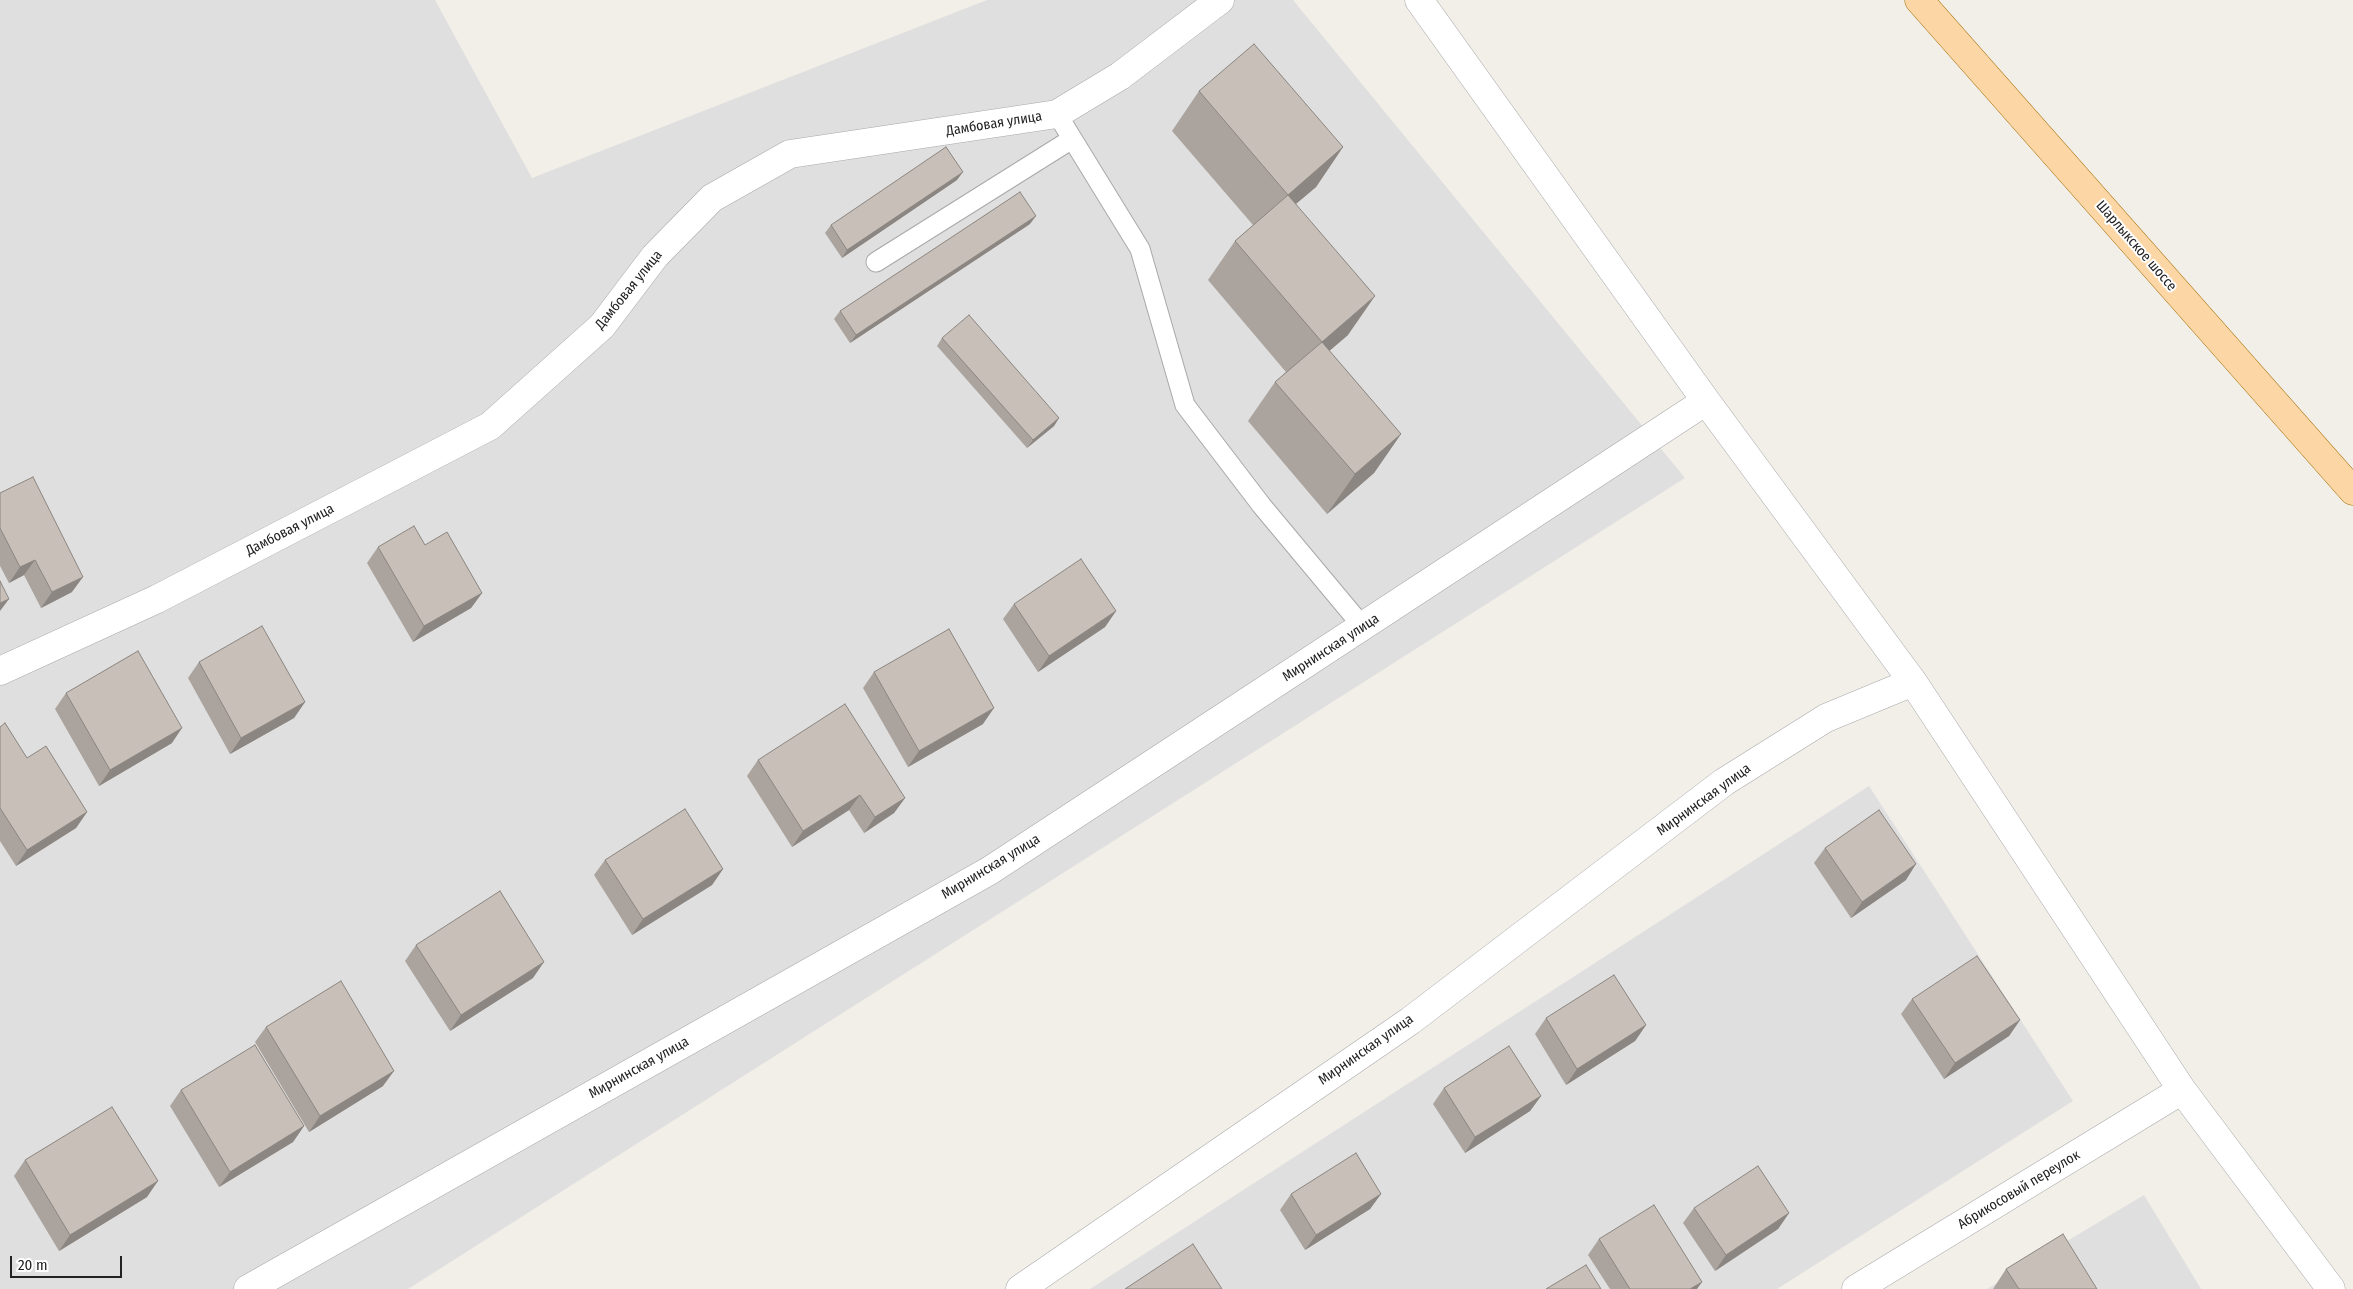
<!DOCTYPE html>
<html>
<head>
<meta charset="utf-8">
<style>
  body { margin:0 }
  #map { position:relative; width:2353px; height:1289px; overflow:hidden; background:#f2efe9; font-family:"Fira Sans Condensed",sans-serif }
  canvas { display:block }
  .scale { position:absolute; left:10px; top:1256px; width:112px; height:22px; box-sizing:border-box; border:2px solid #222; border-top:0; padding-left:6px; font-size:15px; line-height:18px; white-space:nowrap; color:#222; -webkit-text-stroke:4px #fff; paint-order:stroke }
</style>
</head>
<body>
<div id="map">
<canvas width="2353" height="1289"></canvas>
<div class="scale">20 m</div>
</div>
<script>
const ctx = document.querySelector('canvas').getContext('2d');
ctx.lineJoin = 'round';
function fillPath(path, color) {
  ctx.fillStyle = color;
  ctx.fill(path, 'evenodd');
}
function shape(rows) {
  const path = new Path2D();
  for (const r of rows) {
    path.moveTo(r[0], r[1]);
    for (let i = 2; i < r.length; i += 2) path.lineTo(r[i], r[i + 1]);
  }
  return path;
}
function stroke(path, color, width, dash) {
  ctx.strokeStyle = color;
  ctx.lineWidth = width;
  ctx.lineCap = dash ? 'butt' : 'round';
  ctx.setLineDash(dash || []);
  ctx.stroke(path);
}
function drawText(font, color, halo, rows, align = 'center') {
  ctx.font = font + ' "Fira Sans Condensed",sans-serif';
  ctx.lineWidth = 4;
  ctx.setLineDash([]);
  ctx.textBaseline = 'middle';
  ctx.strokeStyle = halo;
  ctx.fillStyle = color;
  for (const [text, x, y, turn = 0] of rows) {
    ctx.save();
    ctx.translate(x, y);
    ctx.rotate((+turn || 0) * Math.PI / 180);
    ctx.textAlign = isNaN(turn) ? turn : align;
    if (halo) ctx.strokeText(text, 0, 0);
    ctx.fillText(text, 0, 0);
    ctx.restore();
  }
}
fillPath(shape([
  [0,0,435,0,532,178,987,0,1293,0,1685,478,408,1289,0,1289],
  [1869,786,2073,1101,1777,1289,1090,1289],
  [2144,1195,2201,1289,1987,1289]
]), '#e0dfdf');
const service = shape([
  [1057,114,1140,249,1185,405,1262,506,1363,627],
  [876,262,1072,139]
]);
const minor = shape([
  [1419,0,1706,401,1913,682,2182,1090,2331,1289],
  [0,671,157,599,490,426,602,326,655,256,712,198,790,154,1057,114,1120,76,1220,0],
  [248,1289,989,871,1706,401],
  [1020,1289,1410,1021,1724,782,1826,718,1913,682],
  [1856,1289,2182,1090]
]);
const primary = shape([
  [1919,0,2353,491]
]);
stroke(service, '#a9a9a9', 21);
stroke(minor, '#a9a9a9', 29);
stroke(primary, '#a06b00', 29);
stroke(service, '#fff', 19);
stroke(minor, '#fff', 28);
stroke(primary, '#fcd6a4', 28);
fillPath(shape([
  [1199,91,1343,147,1316,187,1296,204,1348,335,1329,351,1401,434,1374,473,1327,514,1248,421,1275,382,1286,372,1208,280,1235,241,1253,225,1172,131],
  [957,180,842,258,825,233,831,225],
  [1030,224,850,343,834,319,840,311],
  [942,338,1059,418,1054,426,1027,448,937,346],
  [0,493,72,592,41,608,24,575,9,583,0,566],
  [425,545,482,593,471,608,413,642,367,563,378,547],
  [1014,604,1116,611,1105,627,1038,672,1003,619],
  [199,662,305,702,294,718,230,754,188,678],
  [874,672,983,724,908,767,863,688],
  [66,693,172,743,99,786,55,709],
  [0,727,27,758,87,812,76,828,16,866,0,841],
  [758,760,905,798,894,813,864,833,849,810,792,847,747,776],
  [1825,848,1906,880,1851,918,1814,863],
  [605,860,723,869,712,885,632,935,594,875],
  [416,945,533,978,450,1031,405,961],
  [1912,999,2020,1020,2009,1036,1944,1079,1901,1014],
  [1546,1018,1646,1025,1635,1041,1566,1085,1535,1034],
  [266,1027,383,1086,309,1132,255,1042],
  [1444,1088,1541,1096,1530,1111,1465,1153,1433,1104],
  [181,1090,304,1126,293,1142,219,1187,170,1106],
  [25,1160,147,1197,59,1251,14,1176],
  [1291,1194,1381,1194,1370,1209,1305,1250,1280,1210],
  [1694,1208,1789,1213,1778,1229,1715,1271,1683,1223],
  [1599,1239,1697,1289,1610,1289,1588,1255],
  [2006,1269,2097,1289,1993,1289]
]), '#aba49e');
fillPath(shape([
  [1343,147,1316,187,1260,234,1288,195],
  [963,172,957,180,842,258,847,250],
  [1036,216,1030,224,850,343,856,335],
  [1375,296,1348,335,1294,381,1322,342],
  [1059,418,1054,426,1027,448,1033,440],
  [1401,434,1374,473,1327,514,1355,474],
  [35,560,24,575,9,583,20,567],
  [83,577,72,592,41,608,52,592],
  [482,593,471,608,413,642,424,626],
  [9,599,0,611,0,603],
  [1116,611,1105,627,1038,672,1049,656],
  [305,702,294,718,230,754,241,738],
  [994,708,983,724,908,767,919,751],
  [182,728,172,743,99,786,110,770],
  [860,795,849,810,792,847,803,831],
  [905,798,894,813,864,833,875,817],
  [87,812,76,828,16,866,27,850],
  [1916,864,1906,880,1851,918,1862,902],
  [723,869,712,885,632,935,643,919],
  [544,962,533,978,450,1031,461,1015],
  [2020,1020,2009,1036,1944,1079,1955,1063],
  [1646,1025,1635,1041,1566,1085,1577,1069],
  [394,1071,383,1086,309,1132,320,1116],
  [1541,1096,1530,1111,1465,1153,1475,1137],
  [304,1126,293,1142,219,1187,230,1172],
  [158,1181,147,1197,59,1251,70,1235],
  [1381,1194,1370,1209,1305,1250,1316,1235],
  [1789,1213,1778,1229,1715,1271,1726,1255],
  [1702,1282,1697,1289,1690,1289]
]), '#8b8681');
const building = shape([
  [1254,44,1343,147,1288,195,1375,296,1322,342,1401,434,1355,474,1275,382,1322,342,1235,241,1288,195,1199,91,1254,44],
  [946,147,963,172,847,250,831,225,946,147],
  [1020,192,1036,216,856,335,840,311,1020,192],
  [969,315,1059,418,1033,440,942,338,969,315],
  [33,477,83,577,52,592,35,560,20,567,0,528,0,493,33,477],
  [414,526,425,545,447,532,482,593,424,626,378,547,414,526],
  [1081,559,1116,611,1049,656,1014,604,1081,559],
  [0,581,9,599,0,603,0,581],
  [262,626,305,702,241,738,199,662,262,626],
  [949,629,994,708,919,751,874,672,949,629],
  [138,651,182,728,110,770,66,693,138,651],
  [845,704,905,798,875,817,860,795,803,831,758,760,845,704],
  [5,723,27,758,46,746,87,812,27,850,0,808,0,727,5,723],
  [685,809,723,869,643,919,605,860,685,809],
  [1879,810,1916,864,1862,902,1825,848,1879,810],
  [500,891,544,962,461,1015,416,945,500,891],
  [1977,956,2020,1020,1955,1063,1912,999,1977,956],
  [1614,975,1646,1025,1577,1069,1546,1018,1614,975],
  [341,981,394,1071,320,1116,266,1027,341,981],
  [255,1045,304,1126,230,1172,181,1090,255,1045],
  [1509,1046,1541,1096,1475,1137,1444,1088,1509,1046],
  [112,1107,158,1181,70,1235,25,1160,112,1107],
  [1356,1153,1381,1194,1316,1235,1291,1194,1356,1153],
  [1758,1166,1789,1213,1726,1255,1694,1208,1758,1166],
  [1654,1205,1702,1282,1690,1289,1630,1289,1599,1239,1654,1205],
  [2063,1234,2097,1289,2019,1289,2006,1269,2063,1234],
  [1193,1244,1222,1289,1125,1289,1193,1244],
  [1586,1265,1601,1289,1546,1289,1586,1265]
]);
fillPath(building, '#c7bfb8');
stroke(building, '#8b8681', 1);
drawText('14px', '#222', '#fff', [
  ["Дамбовая улица",994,124,-9],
  ["Шарлыкское шоссе",2136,246,49],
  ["Дамбовая улица",629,290,-51],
  ["Дамбовая улица",290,530,-27],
  ["Мирнинская улица",1331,648,-33],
  ["Мирнинская улица",1704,800,-36],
  ["Мирнинская улица",991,867,-31],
  ["Мирнинская улица",1366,1050,-35],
  ["Мирнинская улица",639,1068,-29],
  ["Абрикосовый переулок",2019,1190,-31]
]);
</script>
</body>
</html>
